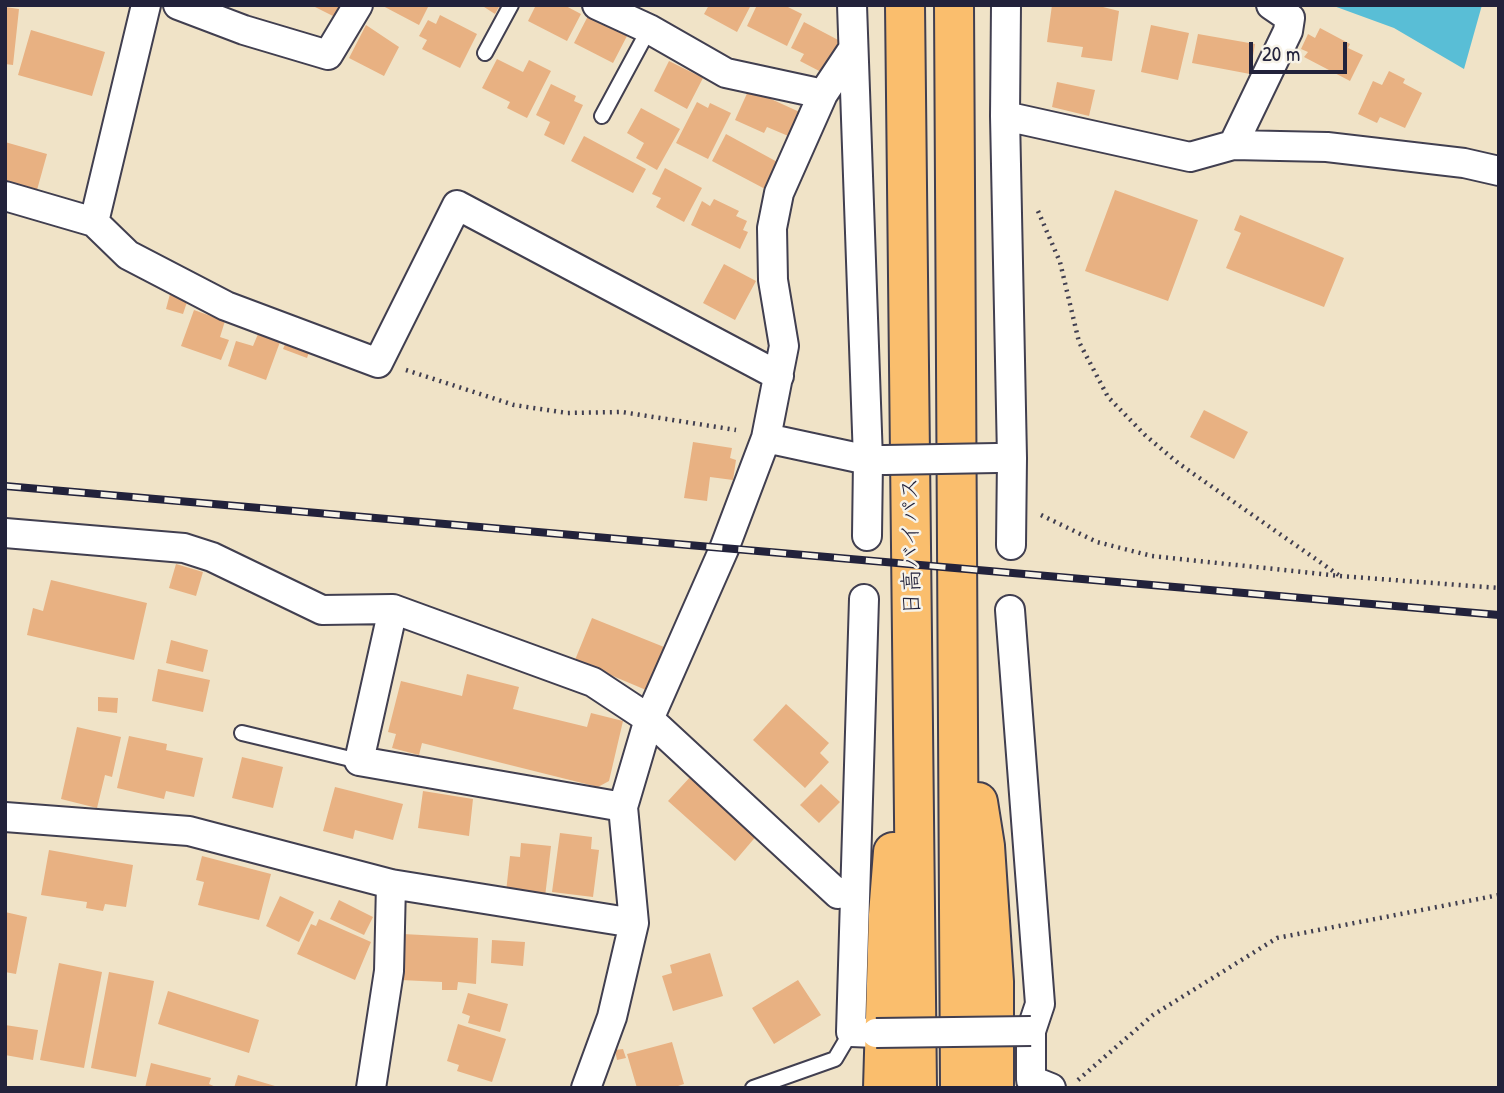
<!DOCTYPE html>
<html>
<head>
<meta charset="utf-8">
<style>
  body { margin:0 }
  #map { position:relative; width:1504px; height:1093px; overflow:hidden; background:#f0e3c7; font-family:"Patrick Hand",sans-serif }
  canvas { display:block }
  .frame { position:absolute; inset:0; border:7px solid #22223b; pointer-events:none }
  .scale { position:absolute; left:1249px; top:42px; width:98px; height:32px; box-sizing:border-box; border:4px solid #22223b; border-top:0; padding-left:9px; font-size:21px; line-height:24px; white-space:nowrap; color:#22223b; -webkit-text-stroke:5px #f7f3e8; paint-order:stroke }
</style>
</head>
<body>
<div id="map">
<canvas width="1504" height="1093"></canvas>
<div class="frame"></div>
<div class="scale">20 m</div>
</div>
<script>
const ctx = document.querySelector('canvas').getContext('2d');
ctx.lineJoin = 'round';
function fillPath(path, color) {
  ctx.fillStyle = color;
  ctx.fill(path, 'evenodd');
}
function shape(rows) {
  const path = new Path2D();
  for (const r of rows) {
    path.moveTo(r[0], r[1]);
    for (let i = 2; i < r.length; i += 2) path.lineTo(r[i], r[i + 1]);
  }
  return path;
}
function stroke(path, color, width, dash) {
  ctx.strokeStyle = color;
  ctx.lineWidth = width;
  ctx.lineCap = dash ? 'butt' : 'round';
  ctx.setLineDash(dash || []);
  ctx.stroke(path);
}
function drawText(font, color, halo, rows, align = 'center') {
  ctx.font = font + ' "Patrick Hand","Klee One",sans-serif';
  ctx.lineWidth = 5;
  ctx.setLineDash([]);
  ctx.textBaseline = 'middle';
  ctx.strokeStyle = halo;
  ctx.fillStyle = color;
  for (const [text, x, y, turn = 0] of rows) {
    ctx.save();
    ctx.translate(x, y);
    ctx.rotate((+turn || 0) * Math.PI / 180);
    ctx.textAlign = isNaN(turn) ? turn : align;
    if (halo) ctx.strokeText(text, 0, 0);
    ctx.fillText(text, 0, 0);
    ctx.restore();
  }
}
fillPath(shape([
  [1331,5,1482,5,1464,69,1394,28]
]), '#59bed6');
fillPath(shape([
  [311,5,341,5,335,17],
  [381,5,429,5,419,25],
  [481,5,500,5,495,14],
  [536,5,564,5,581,14,567,41,528,21],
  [709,5,751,5,737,32,704,14],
  [757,5,784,5,802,14,787,46,747,26],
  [1052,5,1095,5,1119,11,1112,61,1081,57,1083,47,1047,42],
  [5,7,19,9,13,65,5,64],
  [440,15,477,34,460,68,422,49,427,40,419,36,428,20,436,24],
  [588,16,627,36,613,63,574,43],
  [804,22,842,42,825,74,800,61,804,54,791,48],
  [366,25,399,47,384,76,349,58],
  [1151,25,1189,33,1178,80,1141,72],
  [1320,28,1350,44,1348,48,1363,55,1350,81,1304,57,1308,52,1301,49,1308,34,1315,38],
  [31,30,105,52,92,96,18,75],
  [1198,34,1255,44,1250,74,1192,63],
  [497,59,523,72,529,60,551,71,527,118,507,108,510,102,482,88],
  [669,61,703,78,687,109,654,91],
  [1389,71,1405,79,1403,83,1422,93,1405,128,1380,117,1377,123,1358,114,1373,81,1382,85],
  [1057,82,1095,90,1089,116,1052,107],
  [551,84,576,96,574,101,583,105,564,145,544,135,550,122,536,115],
  [749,89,804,114,793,138,767,127,764,133,735,120],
  [697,102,708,108,710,103,731,113,708,159,676,143],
  [641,108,680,129,657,170,636,158,644,143,627,133],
  [726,134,781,164,767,190,712,161],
  [584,136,646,169,633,193,571,161],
  [5,142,47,154,37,190,5,181],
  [665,168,702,188,684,222,656,207,661,198,652,194],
  [1115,190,1198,220,1168,301,1085,271],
  [714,199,739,211,736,216,747,221,743,230,748,232,740,249,691,225,702,201,710,206],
  [1240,215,1344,258,1324,307,1226,268,1241,233,1234,230],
  [724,264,756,281,735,320,703,303],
  [170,294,188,299,183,314,166,309],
  [194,310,225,321,220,337,229,340,221,360,181,346],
  [258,334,280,342,266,380,228,366,236,341,253,346],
  [289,335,312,344,307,358,283,349],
  [1204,410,1248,432,1234,459,1190,437],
  [693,442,732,448,730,458,736,460,733,480,710,477,707,501,684,498],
  [176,564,203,572,196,596,169,588],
  [51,580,147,603,134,660,27,635,33,608,43,611],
  [592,618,664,647,646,690,575,660],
  [171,640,208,650,203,672,166,663],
  [158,669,210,680,203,712,152,701],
  [467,674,519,687,513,709,587,727,591,713,623,721,609,781,598,787,422,743,419,755,392,748,396,734,388,732,401,681,462,696],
  [98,697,118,698,117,713,98,711],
  [786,704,829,743,820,753,829,762,805,788,753,740],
  [77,727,121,737,112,777,105,775,97,808,61,799],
  [129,736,167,744,166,750,203,758,194,797,166,791,164,799,117,788],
  [242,757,283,767,273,808,232,798],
  [692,775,758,834,735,861,668,801],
  [821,784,840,802,819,823,800,805],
  [335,787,403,804,393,840,355,830,353,839,323,831],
  [423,791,473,799,469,836,418,828],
  [560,833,592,837,591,849,599,850,593,897,552,892],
  [521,843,551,846,545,897,506,892,510,856,520,857],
  [49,850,133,865,126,907,105,904,103,911,86,908,87,902,41,895],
  [202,856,271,874,259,920,198,905,204,882,196,880],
  [280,896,314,912,299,942,266,926],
  [339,900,373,917,364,935,330,919],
  [5,912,27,917,16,974,5,972],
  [319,919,371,942,355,980,297,954,311,924,316,926],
  [403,934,478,938,476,984,458,982,457,990,442,990,442,982,401,980],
  [492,940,525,942,523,966,491,963],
  [710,953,723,996,673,1011,662,976,672,973,670,965],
  [59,963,102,972,84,1068,40,1060],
  [109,972,154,981,136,1077,91,1068],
  [798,980,821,1015,774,1044,752,1008],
  [168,991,259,1020,249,1053,158,1024],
  [468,993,508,1004,500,1032,468,1023,470,1016,462,1013],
  [458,1024,506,1039,492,1082,457,1071,459,1065,447,1061],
  [5,1025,38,1030,33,1060,5,1055],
  [672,1042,684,1084,672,1088,637,1088,627,1054],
  [623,1049,626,1058,617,1060,615,1050],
  [151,1063,211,1078,209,1084,218,1088,145,1088],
  [238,1075,275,1086,275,1088,234,1088]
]), '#e8b182');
const service = shape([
  [485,53,511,5],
  [602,116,649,29],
  [242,733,359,761],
  [753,1088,835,1059,851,1032]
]);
const minor = shape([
  [178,5,244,30,328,55,358,5],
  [597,5,649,29,726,73,823,94],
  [852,5,868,460,867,536],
  [1006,5,1005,116,1190,157,1233,145,1327,147,1464,163,1499,171],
  [1005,116,1012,458,1011,545],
  [1233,145,1288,31,1290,18,1271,5],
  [5,196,94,222,128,255,226,306,378,363,457,205,779,376],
  [94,222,146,5],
  [766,438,868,460,885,460],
  [5,533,184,548,212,557,322,610,393,609,593,682,649,719,838,894],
  [864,599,851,1032,876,1033],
  [393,609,359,761,623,807],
  [1010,610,1040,1004,1031,1031,1031,1080,1051,1088],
  [5,817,189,831,391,884,634,923],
  [371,1088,389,971,391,884],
  [586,1088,612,1017,634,923,623,807,649,719,724,549,766,438,784,346,773,280,772,228,779,193,823,94,853,49]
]);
const trunk = shape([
  [905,5,917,1088],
  [954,5,960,1088],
  [978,802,985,846,994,982,994,1088],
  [883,1088,888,915,893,852]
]);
stroke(service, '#413f50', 18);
stroke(minor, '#413f50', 32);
stroke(trunk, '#413f50', 42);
stroke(shape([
  [1038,211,1060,262,1079,342,1108,397,1145,435,1178,463,1340,576],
  [406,370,514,405,567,413,622,412,736,430],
  [1041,515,1097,542,1152,556,1340,576,1499,588],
  [1078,1080,1153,1015,1277,938,1499,895]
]), '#413f50', 4.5, [2, 5]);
stroke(service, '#fff', 14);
stroke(minor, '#fff', 28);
stroke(trunk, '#fabe6d', 38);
const rail = shape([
  [5,486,1499,615]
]);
stroke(rail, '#22223b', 8);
stroke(rail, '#f7f3e8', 5, [16]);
const minorBridge = shape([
  [885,460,997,458],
  [876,1033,1031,1031]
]);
stroke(minorBridge, '#413f50', 32, []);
stroke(minorBridge, '#fff', 28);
drawText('23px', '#22223b', '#f7f3e8', [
  ["日高バイパス",912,546,-91]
]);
</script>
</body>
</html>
